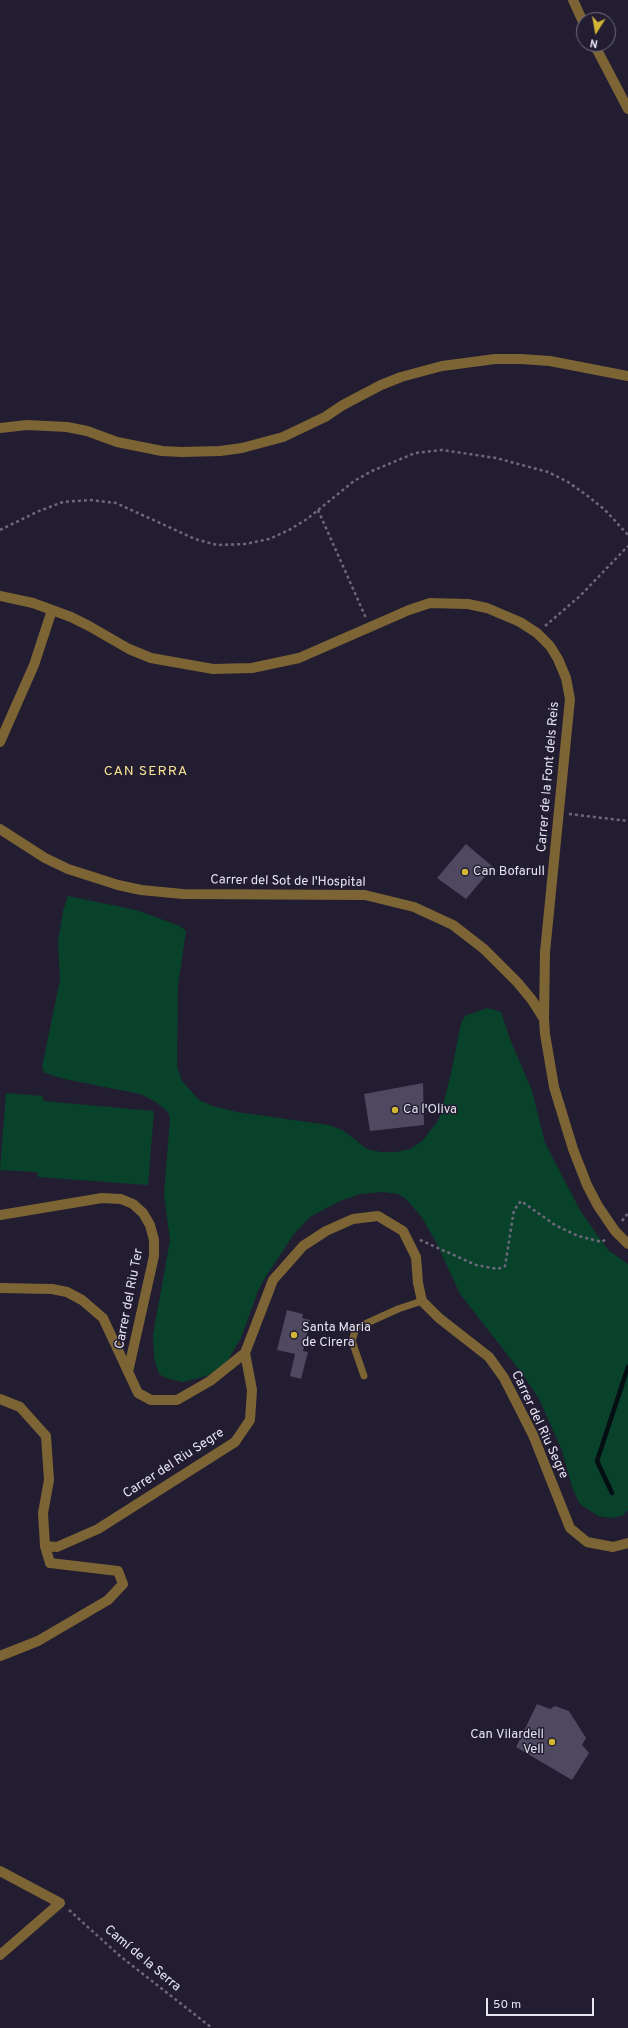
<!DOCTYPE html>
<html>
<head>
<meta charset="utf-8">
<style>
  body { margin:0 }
  #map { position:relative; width:628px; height:2028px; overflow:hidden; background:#221d31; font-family:Overpass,sans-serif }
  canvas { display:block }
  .north { position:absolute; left:576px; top:12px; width:40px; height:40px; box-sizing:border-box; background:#221d31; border:1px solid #716d7e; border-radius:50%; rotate:191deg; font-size:11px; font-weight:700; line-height:16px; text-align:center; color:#e7e4f2 }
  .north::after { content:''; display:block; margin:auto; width:14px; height:18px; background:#d3b635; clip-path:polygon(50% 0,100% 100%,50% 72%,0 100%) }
  .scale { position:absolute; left:486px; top:1998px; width:108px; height:18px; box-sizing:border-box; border:2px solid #e7e4f2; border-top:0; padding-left:5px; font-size:12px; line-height:14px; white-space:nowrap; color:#e7e4f2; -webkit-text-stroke:3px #221d31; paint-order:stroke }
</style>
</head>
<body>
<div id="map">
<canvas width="628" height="2028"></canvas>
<div class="north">N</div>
<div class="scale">50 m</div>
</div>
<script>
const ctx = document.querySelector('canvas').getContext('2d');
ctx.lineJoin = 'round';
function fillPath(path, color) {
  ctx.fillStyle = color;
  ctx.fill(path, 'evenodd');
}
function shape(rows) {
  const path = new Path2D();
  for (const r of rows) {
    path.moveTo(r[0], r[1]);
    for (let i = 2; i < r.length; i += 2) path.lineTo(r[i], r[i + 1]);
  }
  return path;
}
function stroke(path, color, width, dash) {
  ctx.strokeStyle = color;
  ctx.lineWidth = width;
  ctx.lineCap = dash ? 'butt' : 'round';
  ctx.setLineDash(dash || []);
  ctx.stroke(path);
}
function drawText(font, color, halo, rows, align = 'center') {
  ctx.font = font + ' Overpass,sans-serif';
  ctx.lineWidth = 3;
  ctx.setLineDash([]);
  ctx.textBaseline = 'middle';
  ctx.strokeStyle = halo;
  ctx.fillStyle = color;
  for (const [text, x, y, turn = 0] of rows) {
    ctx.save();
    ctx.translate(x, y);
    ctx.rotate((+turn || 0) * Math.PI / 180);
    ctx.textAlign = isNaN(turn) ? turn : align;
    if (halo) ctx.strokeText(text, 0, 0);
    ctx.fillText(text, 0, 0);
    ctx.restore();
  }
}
fillPath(shape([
  [68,896,136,910,180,926,186,931,178,985,177,1066,182,1081,199,1100,213,1106,237,1112,329,1125,344,1131,367,1149,381,1152,396,1152,410,1149,422,1141,437,1122,441,1114,452,1069,461,1023,465,1016,487,1008,501,1012,510,1039,532,1091,545,1143,581,1212,608,1250,628,1264,628,1510,622,1516,610,1518,598,1516,580,1504,573,1490,561,1448,539,1399,524,1376,460,1294,436,1242,421,1216,405,1198,398,1194,383,1192,360,1194,340,1201,310,1217,294,1234,265,1278,258,1291,241,1338,226,1363,207,1376,183,1382,166,1378,159,1374,154,1358,153,1335,170,1240,164,1194,170,1119,168,1112,156,1102,140,1094,64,1079,45,1073,42,1067,60,980,58,941,63,911],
  [6,1093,43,1096,43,1101,154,1111,148,1185,38,1177,37,1172,0,1170]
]), '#09422b');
stroke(shape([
  [612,1493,597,1461,628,1367]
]), '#040e13', 4.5);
fillPath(shape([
  [466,844,493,867,466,899,437,878],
  [423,1083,424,1125,370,1131,364,1094],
  [287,1310,303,1314,302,1318,310,1320,303,1351,308,1352,301,1379,290,1376,295,1354,277,1350],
  [537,1704,550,1709,555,1706,569,1711,586,1738,582,1745,589,1753,572,1780,516,1747]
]), '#4e4960');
stroke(shape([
  [318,510,366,618],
  [0,530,39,511,63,502,90,500,116,503,195,539,217,545,245,544,269,539,289,530,307,519,354,481,372,471,415,453,442,450,496,458,548,472,568,482,589,497,605,510,628,535],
  [545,626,580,596,628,546],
  [569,814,628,821],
  [622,1221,628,1213],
  [420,1240,476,1265,498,1269,505,1266,514,1210,521,1201,555,1225,578,1236,602,1242,607,1238],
  [69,1910,120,1956,212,2028]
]), '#6d687a', 2.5, [3, 3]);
stroke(shape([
  [364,1376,352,1341,356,1328,398,1309,422,1301]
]), '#7c6435', 7);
stroke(shape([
  [573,0,584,24],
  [594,44,628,109],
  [0,428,27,425,67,427,87,431,117,442,162,451,181,452,220,451,242,448,283,437,325,417,343,405,381,385,401,377,442,366,495,359,521,359,550,361,628,376],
  [0,596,33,603,71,617,89,626,129,649,151,658,213,669,252,668,299,658,409,610,430,603,468,604,487,608,520,622,537,633,550,646,558,659,566,678,570,699,545,952,544,1019,545,1034,554,1087,573,1149,587,1185,598,1206,615,1231,628,1244],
  [0,742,34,665,52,610],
  [0,829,45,858,68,869,118,885,141,890,183,894,365,895,414,907,453,925,484,949,518,983,532,1000,544,1019],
  [0,1215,102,1198,121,1199,133,1204,143,1213,150,1225,154,1240,154,1256,128,1372],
  [0,1288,52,1289,67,1292,82,1300,103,1318,138,1393,151,1400,177,1400,210,1381,245,1353],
  [0,1399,20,1407,46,1436,49,1480,43,1513,45,1546,57,1547,98,1529,235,1442,250,1420,252,1390,245,1353,273,1280,303,1246,326,1231,353,1219,378,1216,403,1231,416,1257,418,1283,422,1301,439,1318,489,1357,504,1378,533,1435,570,1528,587,1542,613,1547,628,1543],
  [0,1656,38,1641,108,1600,123,1584,118,1571,50,1563,45,1546],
  [0,1871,60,1903,0,1955]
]), '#7c6435', 10);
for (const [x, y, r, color] of [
  [465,872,4,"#d3b635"],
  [395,1110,4,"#d3b635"],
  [294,1335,4,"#d3b635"],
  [552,1742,4,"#d3b635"]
]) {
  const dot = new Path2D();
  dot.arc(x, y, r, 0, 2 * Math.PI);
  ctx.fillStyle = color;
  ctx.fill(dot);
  stroke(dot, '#221d31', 1.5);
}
drawText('13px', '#e7e4f2', '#221d31', [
  ["Carrer de la Font dels Reis",549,777,-85],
  ["Carrer del Sot de l'Hospital",288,882,1],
  ["Carrer del Riu Ter",130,1299,-79],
  ["Carrer del Riu Segre",539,1425,65],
  ["Carrer del Riu Segre",174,1464,-33],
  ["Camí de la Serra",142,1959,40]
]);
drawText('13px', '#e7e4f2', '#221d31', [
  ["Can Bofarull",473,872],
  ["Ca l'Oliva",403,1110],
  ["Santa Maria",302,1328],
  ["de Cirera",302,1343],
  ["Can Vilardell",544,1735,"right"],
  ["Vell",544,1750,"right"]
], 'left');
ctx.letterSpacing = '1px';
drawText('14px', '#f5e293', '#221d31', [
  ["CAN SERRA",146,772]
]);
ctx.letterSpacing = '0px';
</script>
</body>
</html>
